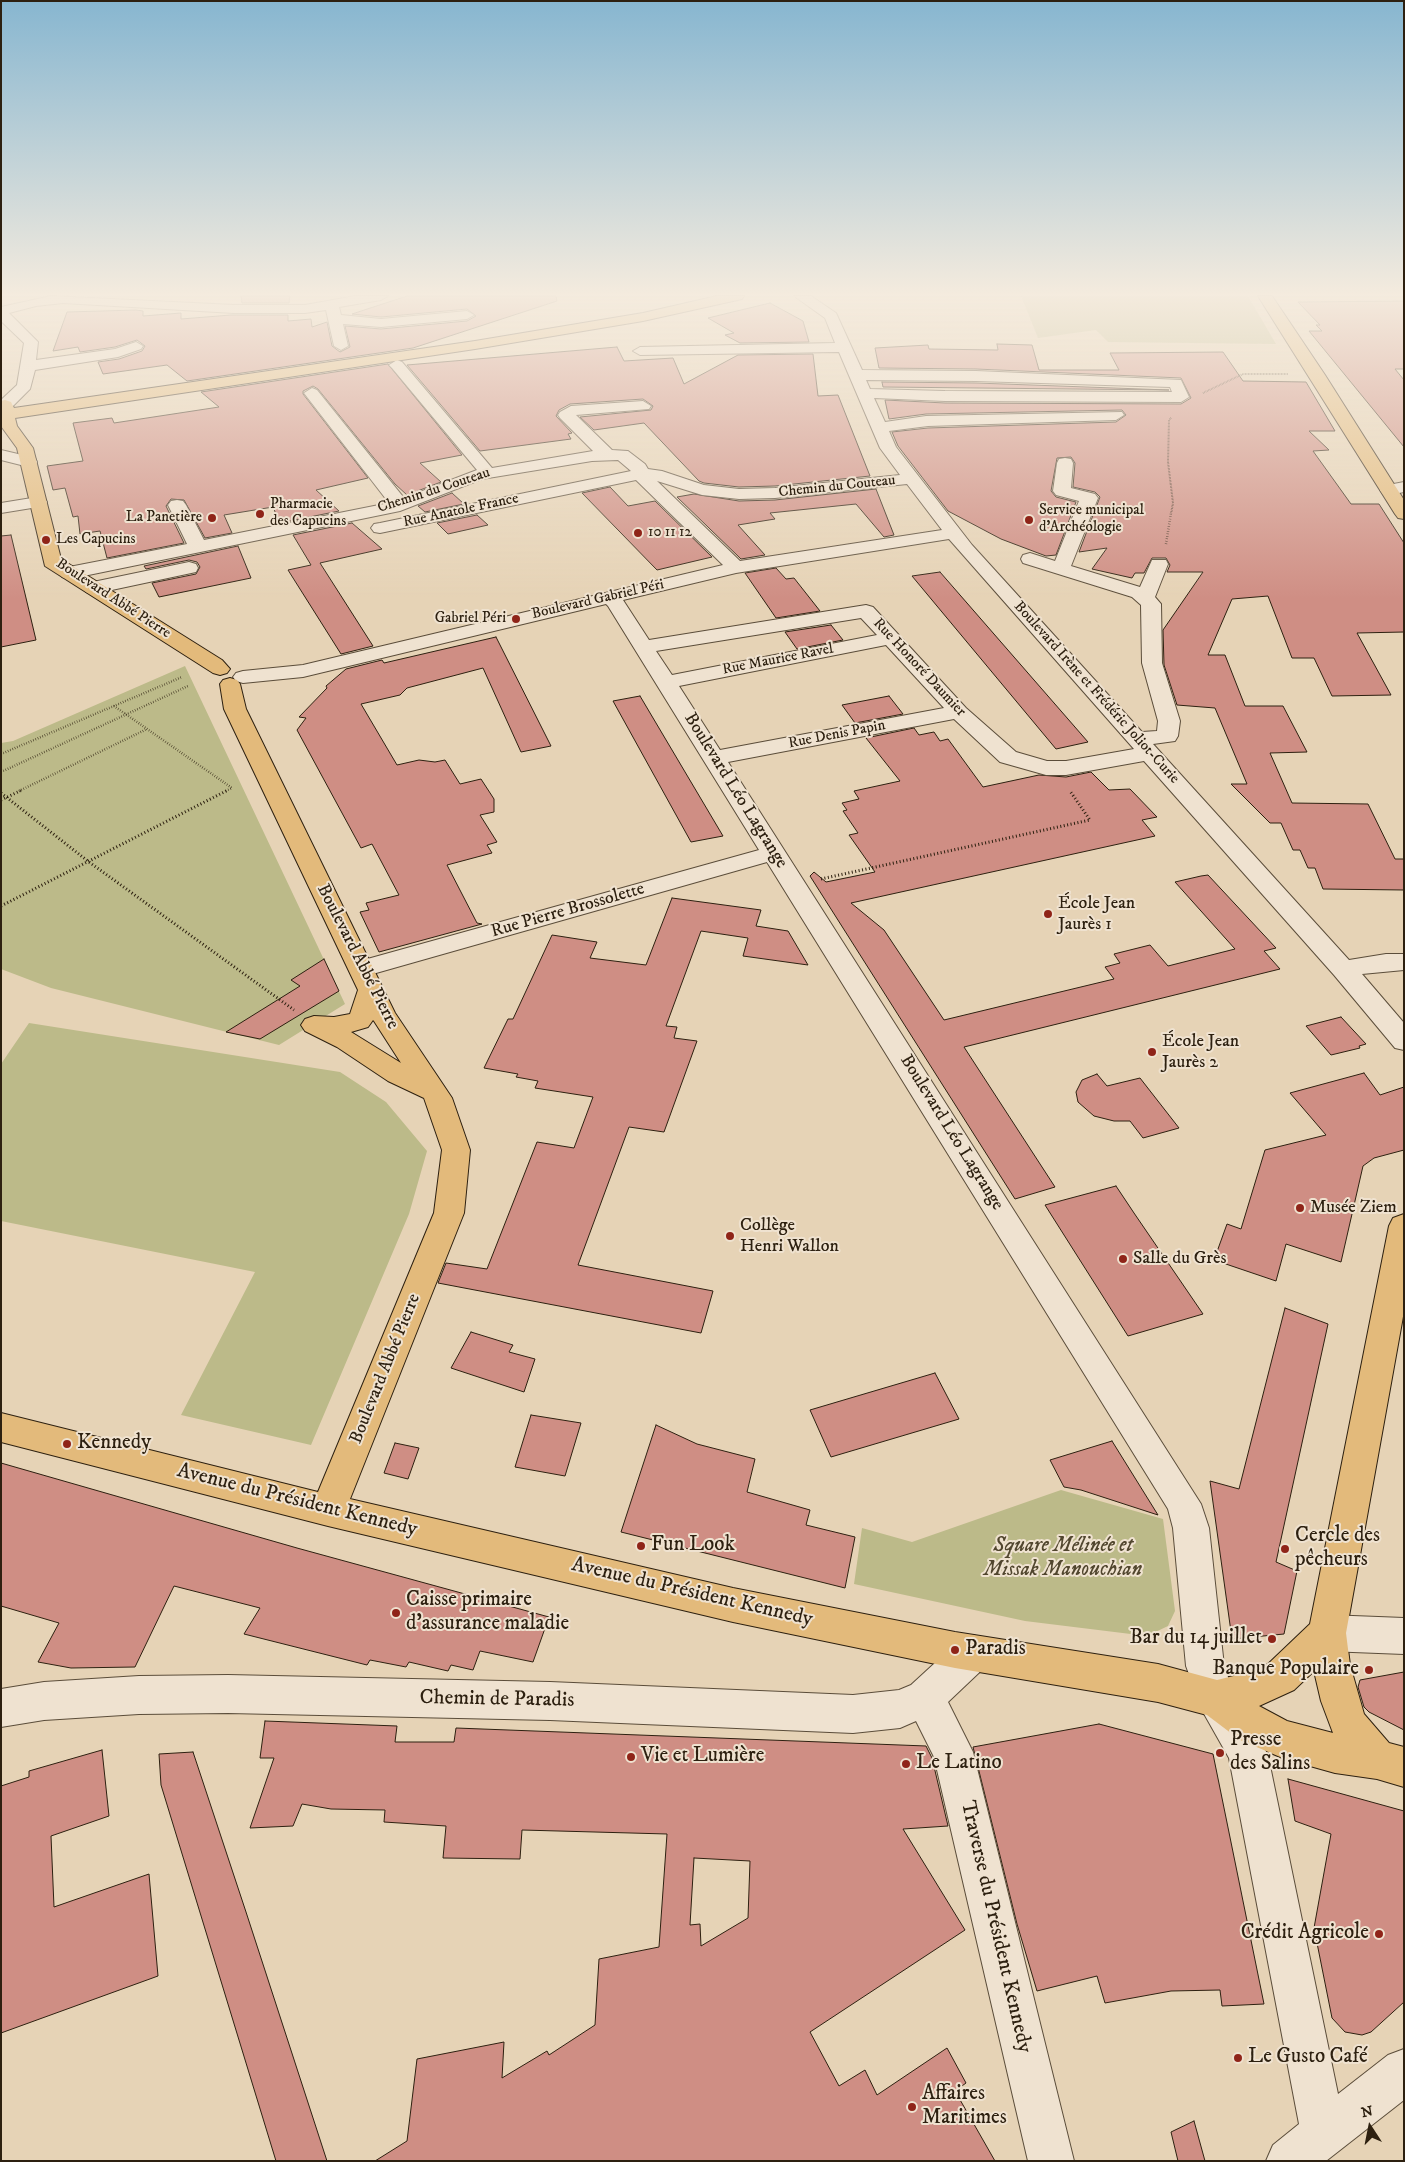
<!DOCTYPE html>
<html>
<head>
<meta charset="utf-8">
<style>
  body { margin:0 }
  #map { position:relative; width:1405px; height:2162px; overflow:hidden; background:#e6d3b6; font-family:"IM FELL DW Pica",serif }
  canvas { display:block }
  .frame { position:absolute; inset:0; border:2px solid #2d2010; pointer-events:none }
  .north { position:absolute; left:1345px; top:2102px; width:50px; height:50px; -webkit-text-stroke:4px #efe2d0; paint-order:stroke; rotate:349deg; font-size:14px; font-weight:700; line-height:20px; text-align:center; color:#2d2010 }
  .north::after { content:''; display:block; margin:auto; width:18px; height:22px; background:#2d2010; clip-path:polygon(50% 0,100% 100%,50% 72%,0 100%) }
</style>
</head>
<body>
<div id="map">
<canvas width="1405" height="2162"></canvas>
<div class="frame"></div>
<div class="north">N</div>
</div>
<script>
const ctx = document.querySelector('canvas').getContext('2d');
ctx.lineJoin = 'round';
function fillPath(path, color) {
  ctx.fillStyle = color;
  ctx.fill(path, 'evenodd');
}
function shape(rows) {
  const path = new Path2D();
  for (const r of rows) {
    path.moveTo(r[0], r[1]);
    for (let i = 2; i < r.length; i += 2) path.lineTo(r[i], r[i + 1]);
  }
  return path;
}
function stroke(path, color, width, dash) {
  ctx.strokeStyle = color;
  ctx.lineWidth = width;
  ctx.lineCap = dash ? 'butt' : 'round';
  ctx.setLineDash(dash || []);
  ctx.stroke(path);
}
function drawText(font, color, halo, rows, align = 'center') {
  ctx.font = font + ' "IM FELL DW Pica",serif';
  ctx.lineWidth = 4;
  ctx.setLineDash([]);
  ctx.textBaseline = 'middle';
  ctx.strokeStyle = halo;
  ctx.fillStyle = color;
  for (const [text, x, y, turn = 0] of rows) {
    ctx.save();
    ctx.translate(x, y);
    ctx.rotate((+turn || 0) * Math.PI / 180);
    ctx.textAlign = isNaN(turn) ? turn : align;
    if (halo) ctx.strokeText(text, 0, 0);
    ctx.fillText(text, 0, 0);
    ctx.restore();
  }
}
fillPath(shape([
  [1021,296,1248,296,1276,344,1108,342,1096,330,1038,338],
  [185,666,345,1004,279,1045,51,988,1,969,1,743,13,741],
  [29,1023,340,1072,386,1102,427,1151,409,1214,311,1445,181,1415,255,1272,1,1221,1,1064],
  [1061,1490,1163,1519,1175,1611,1168,1626,1147,1636,1025,1621,854,1584,862,1528,912,1542]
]), '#bcba89');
const building = shape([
  [241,296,290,296,289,303,242,303,241,296],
  [407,296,556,296,557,301,413,348,187,381,167,365,103,374,98,362,119,359,142,351,145,346,137,340,115,347,80,352,78,347,53,351,67,312,136,310,143,311,143,316,181,313,181,319,231,315,288,315,288,321,311,319,312,327,327,322,332,346,340,352,350,347,345,326,381,329,467,321,476,316,467,309,381,317,352,314,407,296],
  [1404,301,1404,369,1395,369,1404,380,1404,447,1309,331,1322,331,1316,325,1320,325,1298,302,1404,301],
  [770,303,803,321,809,342,740,343,725,335,734,333,708,318,770,303],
  [997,344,1032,345,1039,370,1119,370,1110,353,1223,352,1243,381,1306,382,1335,431,1309,431,1329,450,1313,451,1351,504,1379,504,1404,543,1404,632,1357,633,1391,695,1332,696,1314,658,1292,658,1268,596,1232,599,1208,655,1225,655,1245,706,1283,706,1307,752,1270,753,1292,803,1368,804,1395,859,1404,859,1404,890,1323,889,1315,868,1308,868,1300,850,1293,850,1281,823,1270,823,1231,784,1247,784,1215,708,1177,705,1164,665,1163,630,1203,572,1167,572,1170,565,1166,558,1152,558,1144,573,1135,573,1132,578,1092,569,1107,548,1079,552,1100,497,1095,492,1073,487,1075,463,1071,457,1057,458,1051,491,1056,497,1076,502,1056,555,1046,556,1001,539,948,511,898,446,892,432,928,428,1116,422,1126,415,1122,410,926,414,889,419,885,400,945,403,1181,404,1191,398,1181,378,976,369,879,368,875,348,928,345,929,349,998,350,997,344],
  [617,347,624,361,673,358,684,384,738,355,813,354,818,396,838,395,870,476,775,486,739,487,704,483,699,481,644,423,594,430,580,417,651,410,653,406,643,399,570,404,559,410,556,416,572,433,568,434,571,439,480,451,407,365,617,347],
  [388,364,462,455,420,463,441,482,407,495,395,484,318,389,313,386,303,391,303,394,368,478,316,490,339,511,285,522,282,518,278,519,273,507,224,515,232,533,205,538,184,500,171,499,166,506,184,543,107,558,100,531,80,534,78,516,73,517,65,488,53,490,47,466,83,461,73,423,112,418,114,423,219,407,201,392,388,364],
  [882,382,976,383,1169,390,883,387,882,382],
  [610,487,628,506,655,501,712,557,657,570,582,493,610,487],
  [876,489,894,535,884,537,856,504,770,513,775,519,738,525,765,555,741,559,677,497,694,494,739,501,775,500,876,489],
  [452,493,464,504,425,512,418,506,452,493],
  [477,515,488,525,448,534,437,523,477,515],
  [352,523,382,549,320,563,373,646,341,654,288,570,311,565,293,535,352,523],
  [11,535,36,640,1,647,1,536,11,535],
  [238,546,251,578,159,597,152,583,196,574,200,567,197,562,189,560,146,569,144,566,238,546],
  [776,568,786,579,794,578,820,611,776,618,745,573,776,568],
  [940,572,1088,742,1056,749,912,576,940,572],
  [831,625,843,640,797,649,785,632,831,625],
  [496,637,551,746,521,752,483,668,407,688,400,695,361,704,397,765,419,760,435,762,445,760,460,784,481,779,494,799,494,812,480,815,497,842,487,845,492,853,447,865,477,923,482,924,379,952,360,912,369,910,366,903,399,895,372,844,361,848,297,730,306,718,299,717,327,688,326,686,346,669,382,660,384,663,496,637],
  [640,696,723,836,691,842,613,701,640,696],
  [889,696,903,714,855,723,842,705,889,696],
  [914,728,919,735,934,732,940,741,948,739,983,787,1039,775,1066,777,1091,772,1109,790,1130,789,1157,817,1142,820,1155,836,851,903,884,930,944,1020,1114,979,1105,967,1120,963,1114,954,1150,945,1168,966,1235,949,1175,882,1201,876,1208,875,1276,948,1264,951,1280,969,964,1047,1055,1187,1015,1199,810,876,814,872,826,882,875,872,849,835,858,833,843,811,847,810,842,803,859,799,854,791,900,781,866,738,914,728],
  [672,898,761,910,756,926,788,931,808,965,743,956,748,938,701,931,666,1026,677,1027,674,1038,697,1041,664,1132,629,1127,578,1265,713,1291,701,1333,438,1283,446,1263,487,1269,537,1142,574,1148,593,1097,535,1088,538,1081,516,1077,518,1074,484,1068,508,1019,513,1019,552,935,597,942,590,958,646,965,672,898],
  [324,959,339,991,260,1039,226,1032,300,986,291,980,324,959],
  [1341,1017,1366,1044,1359,1046,1360,1048,1331,1055,1306,1026,1341,1017],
  [1364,1073,1380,1095,1404,1087,1404,1150,1374,1158,1363,1166,1341,1262,1286,1244,1276,1281,1214,1260,1227,1224,1241,1229,1265,1150,1326,1135,1290,1093,1364,1073],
  [1097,1074,1107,1086,1140,1078,1179,1128,1143,1138,1130,1121,1114,1121,1094,1116,1078,1102,1076,1092,1082,1080,1097,1074],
  [1116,1186,1134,1213,1203,1314,1128,1336,1045,1205,1116,1186],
  [1285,1308,1328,1324,1276,1562,1297,1571,1284,1634,1232,1639,1210,1481,1239,1489,1285,1308],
  [471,1332,513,1345,509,1352,535,1359,524,1392,451,1368,471,1332],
  [935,1373,959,1419,831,1457,810,1410,935,1373],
  [531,1415,581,1423,565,1476,515,1467,531,1415],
  [656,1425,697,1444,755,1459,747,1492,810,1510,806,1525,855,1537,845,1588,621,1532,656,1425],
  [1112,1441,1158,1515,1081,1490,1064,1487,1050,1460,1112,1441],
  [395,1443,419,1448,408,1479,384,1473,395,1443],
  [1,1463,297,1548,549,1617,533,1662,480,1651,473,1670,451,1665,448,1671,409,1662,406,1667,370,1660,367,1665,244,1634,260,1608,174,1586,135,1667,71,1668,38,1662,59,1623,1,1606,1,1463],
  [1404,1672,1404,1730,1369,1712,1364,1707,1358,1687,1360,1680,1404,1672],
  [265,1721,397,1726,395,1742,454,1742,456,1728,926,1746,932,1758,948,1826,903,1829,965,1930,810,2032,839,2086,865,2070,877,2095,947,2048,966,2083,955,2091,995,2161,375,2161,407,2141,417,2059,504,2042,502,2078,547,2051,549,2055,595,2025,599,1959,659,1947,667,1834,522,1830,520,1859,443,1858,446,1826,384,1822,385,1810,331,1809,302,1804,293,1826,250,1828,274,1758,260,1758,265,1721],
  [694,1858,750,1861,748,1918,701,1946,700,1924,690,1925,694,1858],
  [1099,1724,1213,1754,1264,2004,1222,2006,1220,1990,1171,1991,1105,2003,1097,1976,1037,1991,1017,1924,973,1747,1099,1724],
  [102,1750,109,1816,51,1836,54,1907,149,1874,158,1976,1,2033,1,1786,29,1777,29,1771,102,1750],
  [193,1752,246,1912,327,2161,276,2161,161,1785,159,1754,193,1752],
  [1288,1779,1404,1811,1404,2002,1371,2032,1362,2035,1345,2032,1332,2018,1314,1928,1331,1834,1295,1821,1288,1779],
  [1194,2121,1205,2161,1178,2161,1171,2132,1194,2121]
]);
fillPath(building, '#cf8e84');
stroke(building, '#2d2010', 1);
const minor = shape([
  [51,296,234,305,305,305,355,296,388,296,381,300,339,307,341,315,381,319,467,311,474,315,467,319,381,327,343,324,348,346,341,350,334,346,326,310,305,313,234,313,63,303,36,306,9,313,38,342,36,360,115,349,136,342,143,346,141,349,118,357,35,370,30,389,11,408,1,409,1,400,17,385,24,343,1,321,1,307,51,296],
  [794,296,811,296,836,313,862,370,976,371,1181,380,1189,397,1181,402,945,401,874,398,885,422,926,416,1122,412,1124,415,1116,420,928,426,889,431,896,447,972,545,1142,732,1157,731,1158,721,1142,663,1141,605,1132,597,1023,563,1021,559,1023,555,1030,553,1055,561,1079,501,1056,495,1053,491,1057,463,1059,459,1065,458,1071,459,1073,463,1071,488,1095,494,1098,498,1071,566,1140,587,1152,560,1166,560,1168,564,1155,597,1161,604,1162,663,1180,721,1178,736,1175,741,1153,744,1349,960,1386,954,1404,954,1404,970,1362,974,1404,1023,1404,1050,1395,1048,1334,975,1144,761,1066,775,1046,775,1000,762,954,719,728,762,1201,1504,1209,1528,1224,1666,1232,1688,1250,1716,1268,1756,1338,2094,1388,2055,1404,2049,1404,2100,1326,2161,1266,2161,1273,2145,1299,2124,1229,1758,1203,1712,1186,1666,1173,1528,1168,1509,767,862,362,977,353,975,349,969,353,963,759,850,608,606,606,604,303,677,243,683,236,681,233,677,236,673,243,671,303,665,723,565,636,480,380,533,374,532,371,528,374,524,380,523,631,471,618,460,592,461,482,479,400,511,69,579,62,577,60,573,62,569,69,567,187,544,168,505,171,501,177,500,183,501,186,505,204,540,389,503,304,393,312,388,317,390,404,498,477,470,392,368,389,365,397,360,402,362,492,468,593,451,560,418,558,415,560,412,571,406,643,401,651,406,649,409,576,415,612,450,628,451,645,464,648,469,662,471,704,485,739,489,775,488,900,475,880,448,839,352,640,355,633,351,640,347,835,343,825,318,794,296],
  [866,380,976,381,1170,387,1172,392,945,391,870,389,866,380],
  [657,481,702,495,739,499,775,498,907,484,942,530,740,561,657,481],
  [949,539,1134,749,1066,761,1047,761,1016,752,966,708,873,607,866,605,649,640,623,600,736,573,949,539],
  [861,618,877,635,672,675,656,651,861,618],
  [886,645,944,708,720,750,679,686,886,645],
  [1,450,35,458,37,462,35,466,29,467,1,460,1,450],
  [1404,482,1404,492,1389,495,1383,494,1380,490,1383,486,1404,482],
  [38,497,44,498,47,502,44,506,1,513,1,503,38,497],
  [189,562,196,564,198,568,196,572,93,594,86,592,84,588,86,584,93,582,189,562],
  [1327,1615,1404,1618,1404,1654,1327,1651,1314,1646,1308,1633,1314,1620,1327,1615],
  [973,1635,986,1640,992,1653,986,1666,948,1702,973,1752,1074,2161,1028,2161,934,1757,916,1721,900,1728,853,1733,550,1720,228,1713,139,1714,44,1720,1,1727,1,1689,44,1682,139,1676,228,1675,550,1682,853,1695,899,1690,911,1685,960,1640,973,1635]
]);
const major = shape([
  [717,296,744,296,742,299,643,321,475,349,15,418,17,426,33,448,61,559,222,660,230,669,227,673,220,675,213,673,45,566,17,448,1,426,1,401,5,400,11,402,14,408,475,341,643,313,717,296],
  [1258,296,1272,296,1325,375,1404,500,1404,519,1398,518,1395,514,1258,296],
  [230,678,237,680,240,684,246,709,395,1013,452,1098,470,1150,464,1213,350,1499,733,1588,955,1632,1158,1664,1217,1680,1254,1671,1268,1664,1310,1624,1389,1226,1393,1218,1404,1214,1404,1311,1346,1633,1350,1665,1364,1714,1389,1743,1404,1747,1404,1787,1377,1779,1335,1773,1285,1759,1240,1740,1207,1715,1158,1702,955,1668,733,1622,328,1526,1,1442,1,1413,318,1492,434,1213,442,1150,424,1098,388,1081,337,1047,305,1031,301,1025,305,1019,314,1016,334,1017,350,1014,358,990,224,709,220,684,223,680,230,678],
  [373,1020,374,1021,401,1063,351,1032,368,1027,373,1020],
  [1314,1671,1321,1701,1333,1733,1287,1721,1259,1706,1294,1690,1314,1671]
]);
stroke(minor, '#5b4d3a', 2);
stroke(major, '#2d2010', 2);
stroke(shape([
  [1203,393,1243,374,1288,374],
  [1171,418,1169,420,1168,462,1173,503,1171,514]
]), '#2d2010', 2, [0.5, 1]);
stroke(shape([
  [1166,544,1171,513],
  [114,706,232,788,226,791],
  [1,754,182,677],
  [1,772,188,686],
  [19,791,147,729]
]), '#2d2010', 2.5, [0.5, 2]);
stroke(shape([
  [1,793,89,862,294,1010],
  [1,800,22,790],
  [821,879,1090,820,1070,791],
  [1,906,228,790]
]), '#2d2010', 3, [1, 2.5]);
fillPath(minor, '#efe2d0');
fillPath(major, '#e3ba7b');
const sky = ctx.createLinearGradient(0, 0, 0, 599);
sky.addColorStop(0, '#87b6d0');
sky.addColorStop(0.49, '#f4ebde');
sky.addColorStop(1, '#f4ebde00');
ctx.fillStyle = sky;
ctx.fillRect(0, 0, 1405, 599);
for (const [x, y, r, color] of [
  [260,514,5,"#8f2418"],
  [212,518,5,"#8f2418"],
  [1029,520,5,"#8f2418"],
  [638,533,5,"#8f2418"],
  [46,540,5,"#8f2418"],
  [516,619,5,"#8f2418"],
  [1048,914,5,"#8f2418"],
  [1152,1052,5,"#8f2418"],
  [1300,1208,5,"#8f2418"],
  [730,1236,5,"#8f2418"],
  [1123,1259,5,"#8f2418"],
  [67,1444,5,"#8f2418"],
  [641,1546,5,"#8f2418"],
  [1285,1549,5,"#8f2418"],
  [396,1613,5,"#8f2418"],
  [1272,1639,5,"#8f2418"],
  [955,1650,5,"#8f2418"],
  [1369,1670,5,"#8f2418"],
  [1220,1753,5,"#8f2418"],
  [631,1757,5,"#8f2418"],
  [906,1764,5,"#8f2418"],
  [1379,1934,5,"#8f2418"],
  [1238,2058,5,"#8f2418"],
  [912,2107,5,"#8f2418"]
]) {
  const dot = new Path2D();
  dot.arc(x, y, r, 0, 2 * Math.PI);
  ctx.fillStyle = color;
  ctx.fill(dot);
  stroke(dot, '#efe2d0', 2);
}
drawText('15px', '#2d2010', '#efe2d0', [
  ["Chemin du Couteau",837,487,-6],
  ["Chemin du Couteau",434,491,-18],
  ["Rue Anatole France",461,511,-12],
  ["Boulevard Abbé Pierre",113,599,33],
  ["Boulevard Gabriel Péri",598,600,-13],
  ["Rue Maurice Ravel",778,660,-11],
  ["Rue Honoré Daumier",919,668,47],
  ["Boulevard Irène et Frédéric Joliot-Curie",1096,693,48],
  ["Rue Denis Papin",837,735,-11]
]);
drawText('15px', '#2d2010', '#efe2d0', [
  ["Pharmacie",270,505],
  ["des Capucins",270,522],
  ["Service municipal",1039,511],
  ["d'Archéologie",1039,528],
  ["La Panetière",202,518,"right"],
  ["10 11 12",648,533],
  ["Les Capucins",56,540],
  ["Gabriel Péri",506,619,"right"]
], 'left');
drawText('18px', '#2d2010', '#efe2d0', [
  ["Boulevard Léo Lagrange",735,791,58],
  ["Rue Pierre Brossolette",568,911,-16],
  ["Boulevard Abbé Pierre",357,957,63],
  ["Boulevard Léo Lagrange",951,1133,58],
  ["Boulevard Abbé Pierre",386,1369,-68]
]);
drawText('18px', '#2d2010', '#efe2d0', [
  ["École Jean",1058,904],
  ["Jaurès 1",1058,925],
  ["École Jean",1162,1042],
  ["Jaurès 2",1162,1063],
  ["Musée Ziem",1310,1208],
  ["Collège",740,1226],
  ["Henri Wallon",740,1247],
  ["Salle du Grès",1133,1259]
], 'left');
drawText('21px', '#2d2010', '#efe2d0', [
  ["Kennedy",77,1444],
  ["Cercle des",1295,1537],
  ["pêcheurs",1295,1561],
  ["Fun Look",651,1546],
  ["Caisse primaire",406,1601],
  ["d'assurance maladie",406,1625],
  ["Bar du 14 juillet",1262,1639,"right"],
  ["Paradis",965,1650],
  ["Banque Populaire",1359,1670,"right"],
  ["Presse",1230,1741],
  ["des Salins",1230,1765],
  ["Vie et Lumière",641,1757],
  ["Le Latino",916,1764],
  ["Crédit Agricole",1369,1934,"right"],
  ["Le Gusto Café",1248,2058],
  ["Affaires",922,2095],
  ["Maritimes",922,2119]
], 'left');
drawText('21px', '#2d2010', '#efe2d0', [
  ["Avenue du Président Kennedy",297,1501,14],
  ["Avenue du Président Kennedy",692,1593,13],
  ["Chemin de Paradis",497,1700,1],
  ["Traverse du Président Kennedy",995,1927,77]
]);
drawText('italic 21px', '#51462e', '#efe2d0', [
  ["Square Mélinée et",1063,1547],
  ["Missak Manouchian",1063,1571]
]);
</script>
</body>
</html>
